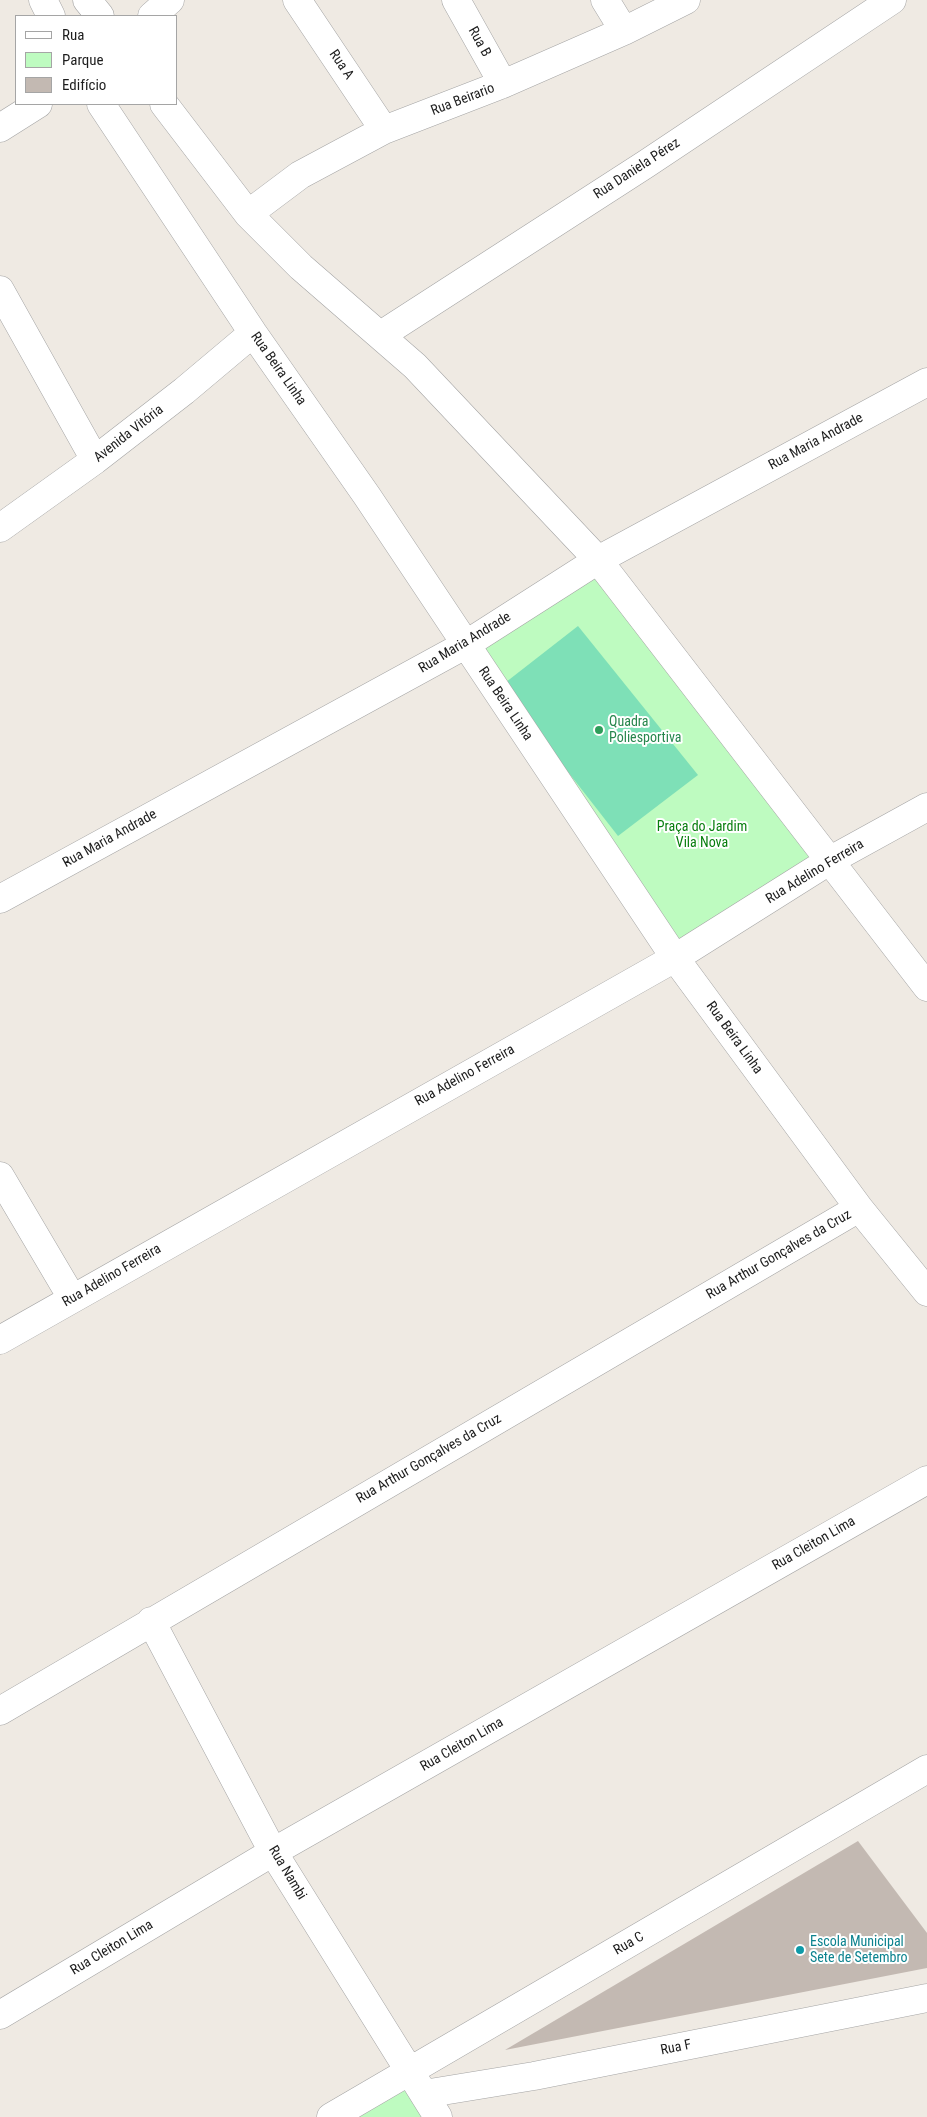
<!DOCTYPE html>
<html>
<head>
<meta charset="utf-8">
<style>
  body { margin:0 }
  #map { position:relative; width:927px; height:2117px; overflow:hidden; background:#efeae3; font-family:"Roboto Condensed",sans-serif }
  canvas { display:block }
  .legend { position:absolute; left:15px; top:15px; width:162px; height:90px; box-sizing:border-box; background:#fff; border:1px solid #a5a5a5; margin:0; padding:6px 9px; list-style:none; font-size:15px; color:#1d1d1d }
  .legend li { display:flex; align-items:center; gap:10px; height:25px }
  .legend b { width:25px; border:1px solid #a5a5a5 }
</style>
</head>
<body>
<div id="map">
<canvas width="927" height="2117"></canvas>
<ul class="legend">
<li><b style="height:6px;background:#fff"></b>Rua</li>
<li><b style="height:14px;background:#befbc0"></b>Parque</li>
<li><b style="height:14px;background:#c3b9b2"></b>Edifício</li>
</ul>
</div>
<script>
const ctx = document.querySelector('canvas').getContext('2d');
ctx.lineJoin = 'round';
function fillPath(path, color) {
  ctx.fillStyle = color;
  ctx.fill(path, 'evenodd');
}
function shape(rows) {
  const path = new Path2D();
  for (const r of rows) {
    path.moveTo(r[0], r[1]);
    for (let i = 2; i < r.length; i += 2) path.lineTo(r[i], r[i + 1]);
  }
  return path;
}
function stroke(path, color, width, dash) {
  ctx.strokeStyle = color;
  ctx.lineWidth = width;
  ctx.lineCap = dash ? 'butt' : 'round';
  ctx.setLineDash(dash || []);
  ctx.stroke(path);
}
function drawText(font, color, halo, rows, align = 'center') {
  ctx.font = font + ' "Roboto Condensed",sans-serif';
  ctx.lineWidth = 4;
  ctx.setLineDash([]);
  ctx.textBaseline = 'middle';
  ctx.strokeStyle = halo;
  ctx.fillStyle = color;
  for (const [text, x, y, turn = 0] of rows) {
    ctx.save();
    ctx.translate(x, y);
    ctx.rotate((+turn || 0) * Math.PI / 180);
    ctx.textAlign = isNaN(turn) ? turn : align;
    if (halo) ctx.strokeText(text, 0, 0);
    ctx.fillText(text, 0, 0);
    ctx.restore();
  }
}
fillPath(shape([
  [594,572,821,854,681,946,474,654],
  [407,2084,426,2117,348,2117]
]), '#befbc0');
fillPath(shape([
  [578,626,698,775,618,836,501,686]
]), '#7ee0b7');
fillPath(shape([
  [858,1841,927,1933,927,1968,505,2050]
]), '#c3b9b2');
const street = shape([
  [43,0,51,16],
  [87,0,100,16],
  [297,0,384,130],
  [456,0,503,84],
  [605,0,624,31],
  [152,16,170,0],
  [101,104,253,333,367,496,675,958,859,1208,927,1292],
  [164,104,248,214,301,267,415,366,598,560,927,987],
  [0,128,38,104],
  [248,214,300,175,384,130,503,84,624,31,686,0],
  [0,290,95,460],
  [381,335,646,164,892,0],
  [0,528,95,460,184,391,253,333],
  [0,899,465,645,598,560,927,382],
  [0,1176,72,1298],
  [0,1340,675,958,829,861,927,807],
  [151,1621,273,1852,438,2117],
  [0,1711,859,1208],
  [0,2015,273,1852,927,1480],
  [424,2094,534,2076,927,1998],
  [331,2117,927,1769]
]);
stroke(street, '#a4a4a4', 29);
stroke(street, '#fff', 28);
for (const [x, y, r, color] of [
  [599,730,5,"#2e9e5b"],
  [800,1950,5,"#0f9aa8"]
]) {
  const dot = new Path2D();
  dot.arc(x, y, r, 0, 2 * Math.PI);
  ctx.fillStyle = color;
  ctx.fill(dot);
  stroke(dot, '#fff', 2);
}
drawText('14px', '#1d1d1d', '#fff', [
  ["Rua B",479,42,61],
  ["Rua A",341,65,56],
  ["Rua Beirario",463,100,-21],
  ["Rua Daniela Pérez",637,169,-33],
  ["Rua Beira Linha",278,369,55],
  ["Avenida Vitória",129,434,-38],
  ["Rua Maria Andrade",816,442,-28],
  ["Rua Maria Andrade",465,643,-31],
  ["Rua Beira Linha",505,704,56],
  ["Rua Maria Andrade",110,839,-29],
  ["Rua Adelino Ferreira",815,872,-31],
  ["Rua Beira Linha",734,1038,54],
  ["Rua Adelino Ferreira",465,1076,-29],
  ["Rua Arthur Gonçalves da Cruz",779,1255,-30],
  ["Rua Adelino Ferreira",112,1276,-30],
  ["Rua Arthur Gonçalves da Cruz",429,1459,-30],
  ["Rua Cleiton Lima",814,1544,-30],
  ["Rua Cleiton Lima",462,1745,-30],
  ["Rua Nambi",287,1873,59],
  ["Rua C",629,1944,-30],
  ["Rua Cleiton Lima",112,1948,-31],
  ["Rua F",676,2048,-11]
]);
drawText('14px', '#27864d', '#fff', [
  ["Quadra",609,722],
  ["Poliesportiva",609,738]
], 'left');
drawText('14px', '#087e0e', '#fff', [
  ["Praça do Jardim",702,827],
  ["Vila Nova",702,843]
]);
drawText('14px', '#0d838f', '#fff', [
  ["Escola Municipal",810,1942],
  ["Sete de Setembro",810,1958]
], 'left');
</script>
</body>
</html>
